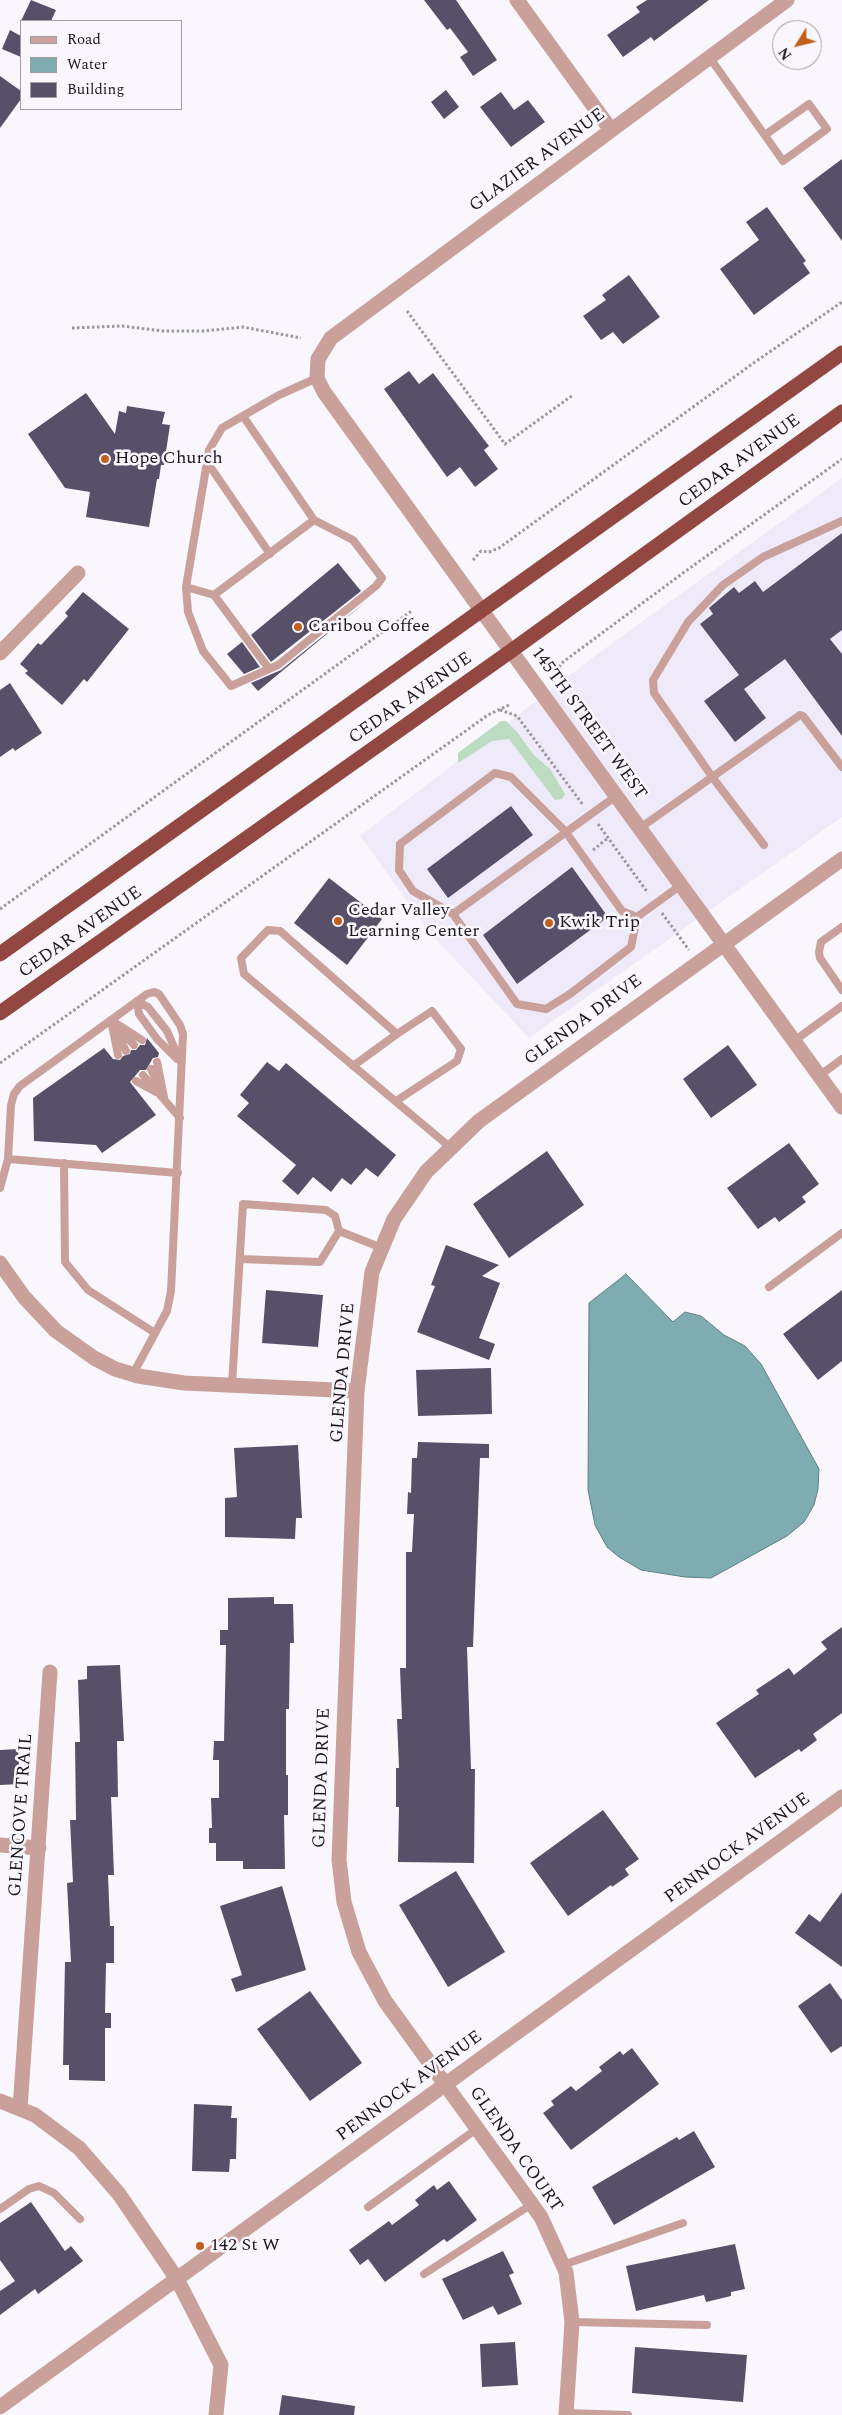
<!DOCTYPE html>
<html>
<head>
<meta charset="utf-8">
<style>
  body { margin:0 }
  #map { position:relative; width:842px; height:2415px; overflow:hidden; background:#f9f7fd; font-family:Spectral,serif }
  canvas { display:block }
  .legend { position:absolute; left:20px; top:20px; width:162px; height:90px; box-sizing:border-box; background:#f9f7fd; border:1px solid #a09da5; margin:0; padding:6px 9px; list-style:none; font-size:15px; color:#1b1722 }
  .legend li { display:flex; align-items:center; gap:10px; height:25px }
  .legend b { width:25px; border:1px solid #a09da5 }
  .north { position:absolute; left:772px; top:20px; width:50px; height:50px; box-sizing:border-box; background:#f9f7fd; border:1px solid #a09da5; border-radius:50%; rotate:234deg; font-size:14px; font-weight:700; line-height:20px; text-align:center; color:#1b1722 }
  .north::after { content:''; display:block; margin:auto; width:18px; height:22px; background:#c1601d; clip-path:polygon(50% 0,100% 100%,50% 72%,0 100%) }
</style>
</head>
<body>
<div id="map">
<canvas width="842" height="2415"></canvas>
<ul class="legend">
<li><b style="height:6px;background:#c9a09a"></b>Road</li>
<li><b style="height:14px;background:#7eacb1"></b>Water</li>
<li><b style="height:14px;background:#584f69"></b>Building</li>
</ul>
<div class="north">N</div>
</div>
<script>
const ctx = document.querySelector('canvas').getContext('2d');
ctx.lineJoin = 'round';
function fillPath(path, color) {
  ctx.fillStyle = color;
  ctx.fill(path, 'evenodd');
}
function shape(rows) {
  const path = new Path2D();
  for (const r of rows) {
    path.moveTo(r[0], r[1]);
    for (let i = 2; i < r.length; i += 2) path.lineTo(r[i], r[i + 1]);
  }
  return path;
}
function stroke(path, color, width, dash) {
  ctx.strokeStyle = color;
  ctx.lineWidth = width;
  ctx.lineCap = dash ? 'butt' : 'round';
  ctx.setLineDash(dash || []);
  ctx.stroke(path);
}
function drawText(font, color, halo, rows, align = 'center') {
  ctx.font = font + ' Spectral,serif';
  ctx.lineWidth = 5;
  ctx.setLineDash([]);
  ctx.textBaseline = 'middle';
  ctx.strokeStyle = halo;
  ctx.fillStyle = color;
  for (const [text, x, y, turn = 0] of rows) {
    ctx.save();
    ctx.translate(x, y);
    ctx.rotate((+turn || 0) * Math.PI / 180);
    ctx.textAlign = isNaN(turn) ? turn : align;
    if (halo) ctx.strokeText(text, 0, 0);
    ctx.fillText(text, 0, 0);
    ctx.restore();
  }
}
fillPath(shape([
  [842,478,842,817,529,1038,431,934,360,836,600,652]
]), '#efeaf9');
fillPath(shape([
  [501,721,506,721,517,732,534,755,550,769,565,794,562,799,555,800,509,739,492,741,458,763,458,753]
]), '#bcdbc1');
const water = shape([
  [626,1274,673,1322,685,1312,701,1316,724,1335,745,1346,761,1364,819,1469,818,1489,814,1505,804,1522,787,1536,711,1578,685,1577,641,1570,619,1557,607,1547,595,1525,588,1490,589,1303,626,1274]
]);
fillPath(water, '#7eacb1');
stroke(water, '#607f86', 1);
fillPath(shape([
  [31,0,56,10,51,21,21,21],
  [424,0,456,0,497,60,473,76,460,57,468,52,450,28,447,30],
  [647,0,709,0,654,41,651,37,623,57,607,35,640,12,636,7],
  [10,30,21,36,21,57,2,49],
  [0,76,21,91,21,99,0,128],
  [446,90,459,107,444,119,431,102],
  [501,92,514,110,528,100,545,122,511,147,480,107],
  [842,159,842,241,803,188],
  [767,207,806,261,803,263,810,273,754,315,720,269,759,240,746,222],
  [629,275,660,317,623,344,613,332,601,340,583,316,606,300,602,295],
  [409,371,419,384,433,373,489,446,484,450,498,469,475,487,460,467,447,477,384,389],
  [86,393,115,434,119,411,126,413,127,406,165,412,162,424,170,425,164,465,161,465,159,479,157,479,149,527,86,517,90,492,65,488,28,434],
  [842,533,842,630,830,639,842,654,842,736,785,659,744,689,766,718,735,742,704,701,739,675,700,624,713,614,709,608,734,587,739,593,755,581,763,592],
  [338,563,361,591,271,662,251,635],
  [83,592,129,629,87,682,84,679,62,705,25,673,28,671,20,664,38,643,41,645,68,616,65,613],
  [368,600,258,691,251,683,281,670],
  [242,642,260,667,244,674,227,654],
  [10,683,42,733,15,751,13,748,0,757,0,690],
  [511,806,533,835,448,898,427,869],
  [572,867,608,917,517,984,483,935],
  [329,878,382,919,347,965,294,923],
  [147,1038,159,1053,158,1057,153,1058,146,1070,140,1070,130,1082,156,1115,102,1153,96,1145,34,1141,33,1098,104,1048,113,1059,120,1060,123,1056,130,1054,131,1050,136,1050,140,1045,145,1045],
  [728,1045,757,1085,711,1118,683,1079],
  [267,1062,279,1071,286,1063,396,1155,378,1177,366,1168,351,1185,342,1178,331,1192,313,1177,298,1195,282,1181,296,1165,237,1116,249,1103,240,1095],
  [789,1143,819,1184,802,1197,806,1202,779,1222,775,1217,758,1229,727,1188],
  [547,1151,584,1205,509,1258,473,1204],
  [446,1245,499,1265,482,1276,500,1283,479,1338,495,1344,489,1360,417,1332,435,1286,431,1285],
  [266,1290,323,1295,318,1347,262,1343],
  [842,1290,842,1361,818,1380,783,1334],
  [491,1368,492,1414,418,1416,416,1370],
  [418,1442,489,1444,489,1458,480,1458,473,1647,467,1647,471,1769,475,1769,474,1863,398,1862,399,1807,396,1807,396,1768,399,1768,397,1719,402,1719,400,1668,406,1668,406,1552,412,1552,414,1514,407,1514,408,1492,411,1493,412,1458,417,1458],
  [298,1445,302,1518,296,1518,295,1539,225,1537,225,1498,237,1497,234,1448],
  [274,1597,274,1604,293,1604,294,1643,290,1643,289,1709,286,1709,286,1775,288,1775,288,1815,284,1815,285,1869,243,1869,243,1861,216,1861,216,1843,209,1843,209,1828,212,1828,211,1798,219,1798,219,1760,213,1760,214,1741,224,1741,226,1645,220,1645,220,1630,228,1630,228,1598],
  [842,1627,842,1713,813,1734,817,1740,801,1752,799,1749,755,1778,716,1723,759,1694,756,1690,789,1668,794,1675,827,1649,821,1642],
  [120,1665,124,1741,117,1741,118,1797,111,1797,114,1875,108,1875,110,1926,114,1926,114,1963,106,1963,105,2013,111,2013,111,2028,105,2028,105,2081,69,2080,69,2065,63,2065,65,1962,71,1962,67,1883,73,1882,70,1820,76,1820,75,1742,80,1742,78,1680,87,1679,87,1666],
  [18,1749,20,1784,0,1785,0,1750],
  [603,1810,639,1859,625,1869,629,1875,612,1887,611,1885,568,1916,530,1863],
  [456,1871,505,1952,448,1987,399,1905],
  [282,1886,306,1970,236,1992,231,1979,242,1975,220,1906],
  [842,1892,842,1967,795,1933,809,1914,820,1922],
  [830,1983,842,2000,842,2046,831,2053,798,2006],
  [310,1991,362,2063,310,2101,257,2029],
  [632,2048,659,2084,571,2150,543,2113,554,2105,551,2101,571,2086,576,2091,602,2071,599,2067,620,2051,623,2055],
  [194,2104,232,2106,231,2118,237,2118,236,2159,230,2159,229,2172,192,2171],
  [694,2131,715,2167,614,2225,592,2187,677,2137,679,2140],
  [449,2181,477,2220,447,2242,444,2239,385,2282,368,2259,360,2265,349,2250,389,2221,392,2225,419,2205,415,2200,434,2185,437,2190],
  [31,2202,65,2251,71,2246,83,2261,38,2294,35,2289,0,2315,0,2291,15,2281,0,2260,0,2223],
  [735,2244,745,2289,731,2292,731,2296,706,2302,704,2295,636,2311,626,2266],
  [503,2251,514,2273,509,2275,522,2304,498,2315,493,2306,463,2320,442,2279],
  [515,2342,518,2385,482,2387,480,2344],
  [635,2347,747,2355,743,2402,632,2393],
  [282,2395,355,2406,354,2415,279,2415]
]), '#584f69');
stroke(shape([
  [407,311,505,444,573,395],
  [72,328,122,326,163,331,205,331,243,327,301,338],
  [473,560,481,551,489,552,499,548,755,362,842,302],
  [556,671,563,662,683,573,842,459],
  [500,710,517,716,583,805],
  [598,824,648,893],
  [593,850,608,838],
  [0,909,413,610],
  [662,913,689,950],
  [0,1063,488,715,509,705]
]), '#9a979f', 3, [2.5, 2.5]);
stroke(shape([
  [710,58,783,161,827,129,809,104,765,135],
  [207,462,270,554],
  [186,587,214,595,269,669,231,686,203,651,188,612,186,587,209,450,222,428,279,395,317,378],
  [214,595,314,520,243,416],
  [269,669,278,665,376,586,382,578,353,540,314,520],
  [640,828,800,715,803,716,842,767],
  [764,845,713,778,654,693,653,680,688,622,723,585,763,557,842,521],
  [453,914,616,796],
  [637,917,622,911,565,831,511,777,495,773,400,844,399,870,413,891,453,914,517,1004,546,1009,570,994,631,947,637,917,681,885],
  [842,927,821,942,819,952,820,958,842,990],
  [137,1001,148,1007,167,1031,181,1063],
  [137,1001,139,1014,157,1039,177,1059],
  [111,1020,142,1040],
  [111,1020,118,1055],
  [119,1029,134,1045],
  [117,1033,126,1051],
  [794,1041,842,1006],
  [157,1062,164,1097],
  [353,1066,397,1034],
  [151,1069,159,1086],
  [143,1075,180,1118],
  [819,1076,842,1059],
  [136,1081,156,1092],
  [396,1101,457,1061,461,1049,432,1011,397,1034,280,931,268,930,241,958,244,974,451,1148],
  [8,1159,178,1173],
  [64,1163,65,1262,88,1290,155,1333],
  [0,1188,8,1159,11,1105,14,1094,20,1086,147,994,154,992,159,994,180,1025,183,1034,171,1291,167,1311,133,1374],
  [240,1259,320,1262,339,1231],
  [769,1287,842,1233],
  [232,1385,243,1204,326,1210,335,1216,339,1231,382,1248],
  [368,2207,478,2128],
  [0,2209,29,2189,39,2186,54,2193,80,2219],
  [563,2265,683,2223],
  [424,2274,532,2204],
  [572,2322,707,2325],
  [566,2413,628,2415]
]), '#c9a09a', 8);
stroke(shape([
  [517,0,611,130],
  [482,611,324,392,317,378,318,359,331,338,787,0],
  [0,653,78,573],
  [0,1263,24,1297,56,1331,94,1358,115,1369,138,1376,184,1383,357,1391],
  [0,1845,39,1848],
  [0,2101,35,2115,79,2148,119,2194,177,2279,221,2365,216,2415],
  [20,2109,50,1672],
  [566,2415,572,2322,566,2272,541,2217,385,2001,359,1952,344,1902,339,1860,357,1391,372,1272,394,1219,426,1172,479,1121,842,859]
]), '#c9a09a', 15);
stroke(shape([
  [482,611,842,1107],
  [0,2407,842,1797]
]), '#c9a09a', 15);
stroke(shape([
  [0,954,842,353],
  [0,1013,511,651,842,412]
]), '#924840', 15);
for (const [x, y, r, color] of [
  [105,459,5,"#c1601d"],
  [298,627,5,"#c1601d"],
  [338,921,5,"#c1601d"],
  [549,923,5,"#c1601d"],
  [200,2246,5,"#c1601d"]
]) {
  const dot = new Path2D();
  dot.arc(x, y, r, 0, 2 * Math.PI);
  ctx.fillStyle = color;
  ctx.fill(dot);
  stroke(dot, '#f9f7fd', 2);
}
drawText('18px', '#1b1722', '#f9f7fd', [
  ["GLAZIER AVENUE",538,161,-36],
  ["CEDAR AVENUE",740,462,-36],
  ["CEDAR AVENUE",411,699,-35],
  ["145TH STREET WEST",588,724,54],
  ["CEDAR AVENUE",81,933,-35],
  ["GLENDA DRIVE",584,1021,-36],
  ["GLENDA DRIVE",344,1373,-85],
  ["GLENDA DRIVE",323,1778,-88],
  ["GLENCOVE TRAIL",22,1815,-86],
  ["PENNOCK AVENUE",738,1849,-36],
  ["PENNOCK AVENUE",410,2087,-36],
  ["GLENDA COURT",515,2150,55]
]);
drawText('18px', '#1b1722', '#f9f7fd', [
  ["Hope Church",115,459],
  ["Caribou Coffee",308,627],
  ["Cedar Valley",348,911],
  ["Learning Center",348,932],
  ["Kwik Trip",559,923],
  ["142 St W",210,2246]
], 'left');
</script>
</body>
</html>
